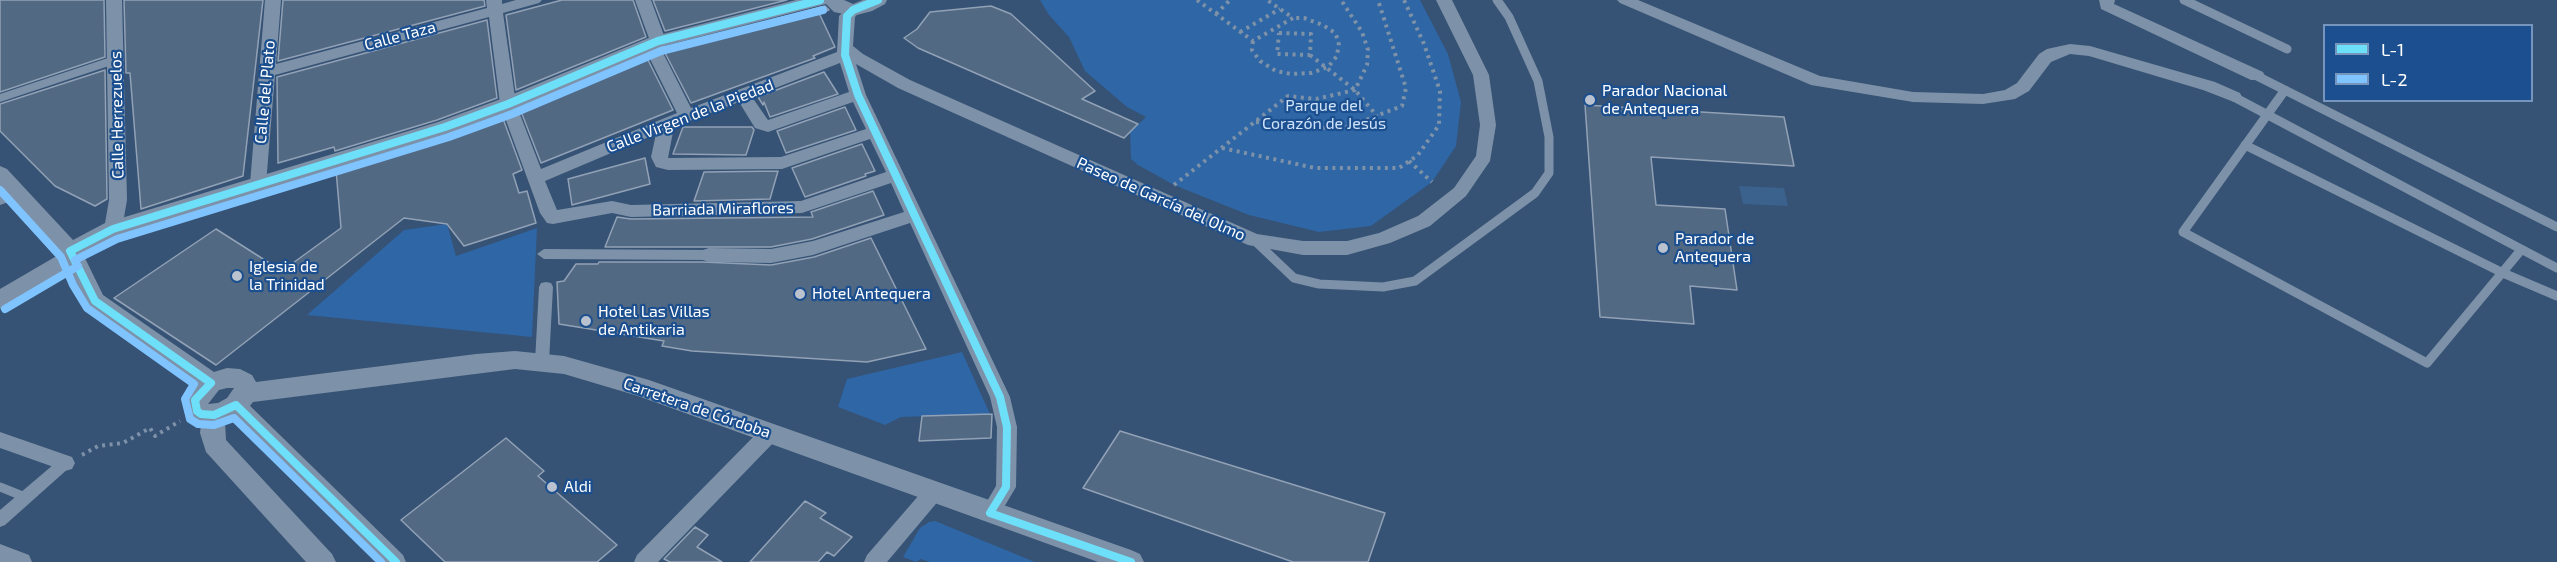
<!DOCTYPE html>
<html>
<head>
<meta charset="utf-8">
<style>
  body { margin:0 }
  #map { position:relative; width:2557px; height:562px; overflow:hidden; background:#365274; font-family:"Exo 2",sans-serif }
  canvas { display:block }
  .legend { position:absolute; left:2323px; top:24px; width:210px; height:78px; box-sizing:border-box; background:#1b4f8f; border:2px solid #7695bc; margin:0; padding:8px 10px; list-style:none; font-size:18px; color:#fff }
  .legend li { display:flex; align-items:center; gap:12px; height:30px }
  .legend b { width:30px; border:2px solid #7695bc }
</style>
</head>
<body>
<div id="map">
<canvas width="2557" height="562"></canvas>
<ul class="legend">
<li><b style="height:8px;background:#6ddff8"></b>L-1</li>
<li><b style="height:8px;background:#80c4ff"></b>L-2</li>
</ul>
</div>
<script>
const ctx = document.querySelector('canvas').getContext('2d');
ctx.lineJoin = 'round';
function fillPath(path, color) {
  ctx.fillStyle = color;
  ctx.fill(path, 'evenodd');
}
function shape(rows) {
  const path = new Path2D();
  for (const r of rows) {
    path.moveTo(r[0], r[1]);
    for (let i = 2; i < r.length; i += 2) path.lineTo(r[i], r[i + 1]);
  }
  return path;
}
function stroke(path, color, width, dash) {
  ctx.strokeStyle = color;
  ctx.lineWidth = width;
  ctx.lineCap = dash ? 'butt' : 'round';
  ctx.setLineDash(dash || []);
  ctx.stroke(path);
}
function drawText(font, color, halo, rows, align = 'center') {
  ctx.font = font + ' "Exo 2",sans-serif';
  ctx.lineWidth = 4.5;
  ctx.setLineDash([]);
  ctx.textBaseline = 'middle';
  ctx.strokeStyle = halo;
  ctx.fillStyle = color;
  for (const [text, x, y, turn = 0] of rows) {
    ctx.save();
    ctx.translate(x, y);
    ctx.rotate((+turn || 0) * Math.PI / 180);
    ctx.textAlign = isNaN(turn) ? turn : align;
    if (halo) ctx.strokeText(text, 0, 0);
    ctx.fillText(text, 0, 0);
    ctx.restore();
  }
}
fillPath(shape([
  [1040,0,1420,0,1448,54,1461,102,1456,146,1432,182,1371,226,1319,232,1249,215,1174,185,1138,165,1131,159,1130,132,1146,117,1127,107,1085,71,1069,37,1049,15],
  [447,224,456,256,537,228,532,337,307,315,404,230],
  [962,352,990,414,901,417,885,425,838,407,847,379],
  [935,521,1035,562,930,562,921,559,916,562,903,557,920,528,929,522]
]), '#2f66a5');
fillPath(shape([
  [1739,186,1784,188,1788,206,1743,204]
]), '#3b618d');
const building = shape([
  [0,0,104,0,105,57,0,92,0,0],
  [124,0,263,0,243,176,141,209,130,73,126,73,124,0],
  [283,0,484,0,485,6,278,61,283,0],
  [562,0,633,0,646,37,516,90,506,15,562,0],
  [653,0,787,0,665,31,653,0],
  [825,6,829,10,819,13,835,47,813,56,815,58,691,103,665,53,667,48,825,6],
  [991,6,1011,14,1095,91,1082,99,1138,124,1124,138,918,48,904,38,917,29,930,12,991,6],
  [487,20,497,98,437,120,335,151,334,147,278,163,277,77,487,20],
  [646,56,673,110,541,163,520,109,646,56],
  [105,70,107,199,95,206,55,186,0,131,0,104,105,70],
  [824,72,838,94,770,117,764,102,763,105,758,97,824,72],
  [1585,105,1784,117,1794,166,1651,157,1656,205,1725,209,1737,290,1690,286,1694,324,1600,317,1585,105],
  [845,107,856,130,786,153,777,131,845,107],
  [502,116,522,170,513,174,519,193,527,191,536,223,464,246,447,224,404,218,216,365,114,298,216,229,282,271,341,228,336,170,502,116],
  [683,127,752,127,754,130,746,155,673,154,683,127],
  [862,144,875,171,865,174,866,176,805,197,792,168,862,144],
  [645,158,650,184,572,205,568,179,645,158],
  [778,171,770,199,694,201,704,172,778,171],
  [873,191,884,215,812,239,771,247,605,247,617,217,631,219,813,217,811,212,873,191],
  [871,238,926,349,867,362,692,351,662,346,664,341,559,324,557,282,564,281,576,264,598,264,599,262,703,262,771,265,814,257,871,238],
  [992,414,991,438,919,441,922,416,992,414],
  [1120,431,1385,513,1368,562,1293,562,1083,488,1120,431],
  [506,438,544,471,538,476,617,545,597,562,445,562,401,520,506,438],
  [805,501,826,513,820,518,852,537,834,556,827,552,818,562,750,562,805,501],
  [695,527,708,535,697,547,722,562,670,562,664,559,695,527]
]);
fillPath(building, '#526984');
stroke(building, '#92a2b6', 1.5);
stroke(shape([
  [1197,0,1253,41,1293,18,1267,0],
  [1216,14,1230,0],
  [1240,32,1280,9],
  [1279,33,1311,34,1310,55,1277,54,1279,33],
  [1253,41,1252,50,1260,61,1276,71,1291,74,1311,73,1328,67,1337,56,1339,42,1335,33,1323,25,1304,18,1293,18],
  [1310,55,1355,90,1377,116],
  [1256,122,1342,129,1402,106,1406,88,1378,0],
  [1222,148,1315,168,1399,168,1418,155,1439,125,1440,91,1424,44,1404,0],
  [1409,161,1432,182],
  [1174,185,1288,96,1316,99,1355,90,1367,65,1368,50,1362,32,1341,0],
  [82,455,98,446,123,443,150,428,155,436,180,421]
]), '#7d92a8', 4, [3, 4.5]);
stroke(shape([
  [2184,0,2287,49],
  [2257,76,2557,227],
  [2285,90,2183,232,2427,363,2521,250],
  [2234,97,2557,268],
  [2245,145,2503,273,2557,296],
  [1254,240,1294,278,1319,284,1383,287,1415,281,1535,193,1549,173,1549,137,1538,81,1509,17,1497,0],
  [0,487,25,497]
]), '#7d92a8', 9);
fillPath(shape([
  [117,55,123,59,121,62,0,102,0,94,117,55],
  [544,249,709,250,716,255,709,260,544,259,537,254,544,249],
  [546,282,551,283,553,287,549,362,547,366,542,368,537,366,535,362,539,287,541,283,546,282],
  [65,457,70,459,72,463,70,467,5,525,0,527,0,510,60,459,65,457]
]), '#7d92a8');
fillPath(shape([
  [106,0,122,0,127,200,122,229,119,234,113,235,107,234,104,229,109,200,106,0],
  [265,0,281,0,276,64,487,8,486,0,502,0,502,4,516,0,542,0,539,3,503,13,516,104,541,169,677,113,647,53,650,41,635,0,651,0,666,41,663,53,691,108,837,52,839,16,848,7,853,5,861,10,855,17,853,46,863,54,910,80,1257,234,1303,241,1347,241,1379,233,1418,216,1454,188,1476,156,1480,125,1473,75,1436,0,1452,0,1489,75,1496,125,1490,161,1466,196,1430,226,1390,243,1347,255,1303,255,1248,245,898,88,856,64,866,95,1010,397,1017,427,1016,487,997,519,990,522,983,519,980,513,996,486,997,427,990,397,910,223,813,255,771,263,709,262,703,260,700,255,703,250,709,248,771,249,813,241,904,212,891,183,802,213,631,217,612,213,553,224,547,223,540,213,500,104,489,17,275,75,266,184,264,188,258,190,252,188,250,184,265,0],
  [840,63,849,92,768,120,752,97,840,63],
  [739,102,755,128,768,132,853,102,866,129,781,157,668,158,673,132,671,128,739,102],
  [656,134,651,157,656,167,668,170,782,169,870,139,886,172,801,201,631,205,612,201,557,210,545,181,656,134],
  [1617,0,1638,0,1820,76,1913,92,1983,94,2005,90,2017,83,2039,54,2047,49,2070,44,2090,46,2215,82,2240,93,2242,97,2240,101,2234,102,2203,90,2089,56,2070,54,2051,62,2029,91,2015,99,1983,104,1913,102,1811,85,1620,3,1617,0],
  [2099,0,2115,0,2114,4,2263,72,2265,76,2263,80,2251,80,2101,9,2099,0],
  [17,187,23,189,26,193,23,197,0,205,0,192,17,187],
  [236,397,243,399,403,555,406,562,382,562,229,411,226,405,229,399,236,397],
  [770,425,777,427,780,433,777,439,658,562,634,562,637,555,763,427,770,425],
  [0,432,72,457,75,463,72,469,65,471,0,448,0,432],
  [933,484,940,487,943,493,940,499,887,562,864,562,867,555,926,487,933,484],
  [0,544,29,555,32,562,0,562,0,544]
]), '#7d92a8');
fillPath(shape([
  [796,0,844,0,853,4,863,0,887,0,885,4,872,11,853,16,834,12,826,4,664,46,515,109,452,132,121,235,83,254,103,295,214,372,227,368,240,369,252,375,256,382,476,354,515,351,564,356,649,380,1131,550,1140,554,1144,562,1098,562,638,396,564,374,515,369,253,402,245,412,225,422,226,440,332,554,336,562,306,562,206,452,200,433,201,424,192,421,183,406,194,384,87,307,67,271,0,309,0,289,60,254,0,188,0,166,7,169,73,240,105,223,438,122,501,99,651,37,796,0],
  [227,388,234,388,227,398,218,403,208,404,219,390,227,388]
]), '#7d92a8');
stroke(shape([
  [878,0,853,10,847,16,845,55,858,95,1000,397,1007,427,1006,487,990,513,1131,562],
  [396,562,236,405,214,415,201,414,197,411,195,400,211,383,95,301,70,251,113,229,445,127,508,104,658,41,820,0]
]), '#6ddff8', 8);
stroke(shape([
  [0,190,61,257,73,285,87,308,194,384,185,399,190,419,198,424,214,425,234,418,381,562],
  [75,260,117,239,449,137,512,114,661,51,823,10],
  [5,309,78,266]
]), '#80c4ff', 8);
for (const [x, y, r, color] of [
  [1590,100,6,"#b9c2ce"],
  [1663,248,6,"#b9c2ce"],
  [237,276,6,"#b9c2ce"],
  [800,294,6,"#b9c2ce"],
  [586,321,6,"#b9c2ce"],
  [552,487,6,"#b9c2ce"]
]) {
  const dot = new Path2D();
  dot.arc(x, y, r, 0, 2 * Math.PI);
  ctx.fillStyle = color;
  ctx.fill(dot);
  stroke(dot, '#1b4f8f', 2);
}
drawText('16px', '#fff', '#1b4f8f', [
  ["Calle Taza",400,36,-15],
  ["Calle del Plato",265,92,-85],
  ["Calle Herrezuelos",117,115,-91],
  ["Calle Virgen de la Piedad",690,116,-21],
  ["Paseo de García del Olmo",1161,199,24],
  ["Barriada Miraflores",723,209,-1],
  ["Carretera de Córdoba",697,408,19]
]);
drawText('16px', '#fff', '#1b4f8f', [
  ["Parador Nacional",1602,91],
  ["de Antequera",1602,109],
  ["Parador de",1675,239],
  ["Antequera",1675,257],
  ["Iglesia de",249,267],
  ["la Trinidad",249,285],
  ["Hotel Antequera",812,294],
  ["Hotel Las Villas",598,312],
  ["de Antikaria",598,330],
  ["Aldi",564,487]
], 'left');
drawText('16px', '#cfe3fa', '#1b4f8f', [
  ["Parque del",1324,106],
  ["Corazón de Jesús",1324,124]
]);
</script>
</body>
</html>
